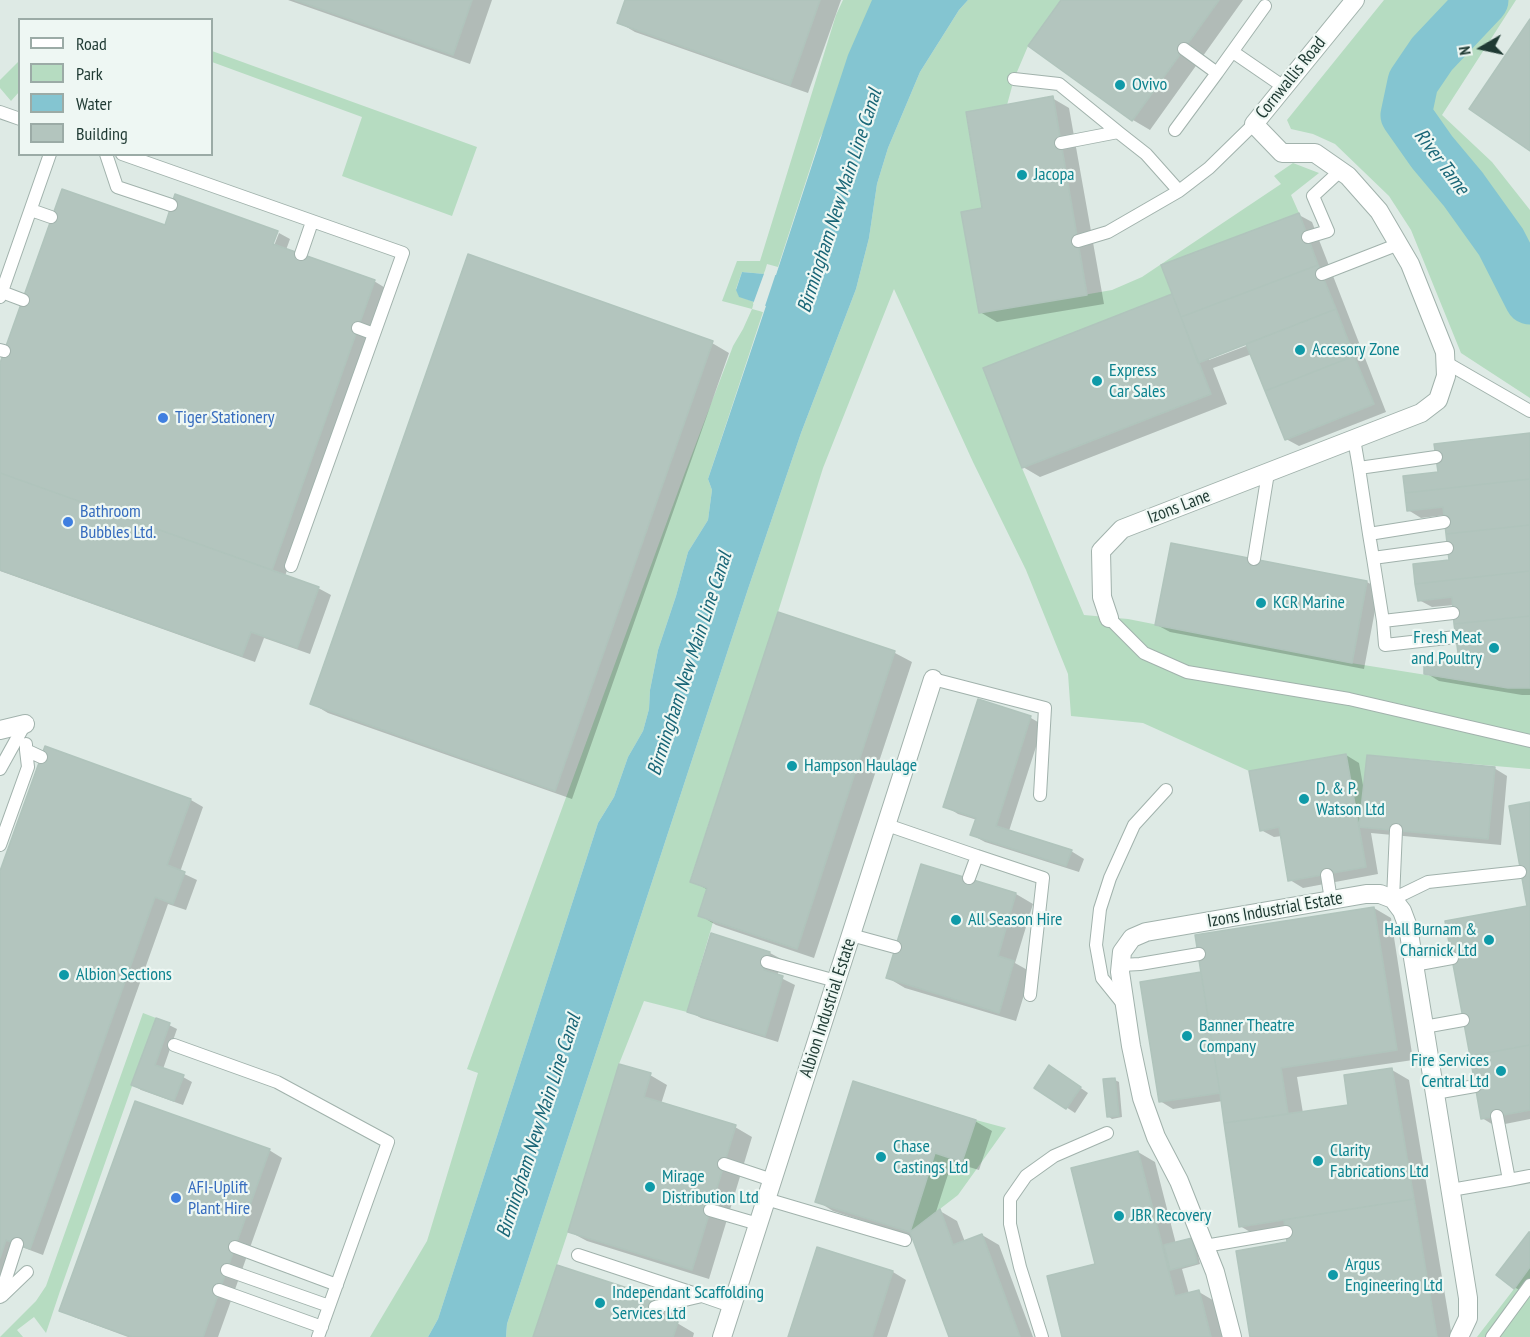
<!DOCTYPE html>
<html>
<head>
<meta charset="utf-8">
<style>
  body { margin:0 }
  #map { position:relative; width:1530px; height:1337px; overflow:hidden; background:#deeae5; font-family:"PT Sans Narrow",sans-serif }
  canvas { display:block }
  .legend { position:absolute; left:18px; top:18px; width:195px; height:138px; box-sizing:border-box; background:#eef7f3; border:2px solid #9baba6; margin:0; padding:8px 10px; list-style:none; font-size:18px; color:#1f3a33 }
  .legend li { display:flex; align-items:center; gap:12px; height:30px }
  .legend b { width:30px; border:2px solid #9baba6 }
  .north { position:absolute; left:1452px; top:18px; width:60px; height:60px; -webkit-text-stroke:4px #eef7f3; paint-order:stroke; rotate:261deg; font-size:16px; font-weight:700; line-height:24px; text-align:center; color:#1f3a33 }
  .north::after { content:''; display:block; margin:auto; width:21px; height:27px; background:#1f3a33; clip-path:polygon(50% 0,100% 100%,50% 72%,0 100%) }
</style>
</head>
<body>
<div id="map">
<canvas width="1530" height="1337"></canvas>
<ul class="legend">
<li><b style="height:8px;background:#fff"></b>Road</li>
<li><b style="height:16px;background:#b6dcc1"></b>Park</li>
<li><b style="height:16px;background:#84c5d1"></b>Water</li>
<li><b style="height:16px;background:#b3c5be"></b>Building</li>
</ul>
<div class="north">N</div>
</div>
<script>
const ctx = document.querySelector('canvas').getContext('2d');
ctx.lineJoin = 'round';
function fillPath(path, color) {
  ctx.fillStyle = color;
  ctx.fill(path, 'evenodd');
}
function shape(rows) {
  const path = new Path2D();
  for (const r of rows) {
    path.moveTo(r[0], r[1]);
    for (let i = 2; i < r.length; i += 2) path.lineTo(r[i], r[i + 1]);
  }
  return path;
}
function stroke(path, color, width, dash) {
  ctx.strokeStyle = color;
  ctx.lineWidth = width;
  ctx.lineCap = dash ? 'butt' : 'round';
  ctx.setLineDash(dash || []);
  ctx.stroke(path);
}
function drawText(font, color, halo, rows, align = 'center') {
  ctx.font = font + ' "PT Sans Narrow",sans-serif';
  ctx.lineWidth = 4.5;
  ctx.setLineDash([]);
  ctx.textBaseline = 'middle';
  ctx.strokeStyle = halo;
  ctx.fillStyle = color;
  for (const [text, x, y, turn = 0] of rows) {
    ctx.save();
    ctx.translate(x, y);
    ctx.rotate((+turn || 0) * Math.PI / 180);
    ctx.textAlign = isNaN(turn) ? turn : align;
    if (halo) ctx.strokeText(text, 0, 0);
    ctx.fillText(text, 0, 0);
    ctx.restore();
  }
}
fillPath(shape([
  [843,0,893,0,820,138,778,267,767,264,764,274,742,272,736,289,739,296,754,302,752,309,763,312,708,479,712,490,708,520,688,552,676,596,658,650,650,690,649,709,643,731,628,757,614,797,598,823,438,1319,428,1337,370,1337,427,1241,478,1073,467,1069,493,997,684,475,733,346,743,329,752,309,722,301,737,261,760,261,836,15],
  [968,0,1061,0,1028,46,1014,79,1007,105,966,112,982,208,962,212,979,313,1112,290,1142,277,1281,184,1274,176,1293,163,1319,173,1291,195,1299,213,1161,265,1172,294,983,368,1022,468,1084,615,1128,619,1351,663,1508,688,1530,688,1530,769,1367,755,1359,827,1346,754,1249,771,1143,723,1071,716,1068,674,1026,570,973,462,894,289,823,468,778,612,690,881,707,888,698,916,713,922,687,1012,644,1001,619,1064,568,1232,533,1337,506,1337,507,1324,748,589,801,433,856,289,869,238,877,184,888,148,920,72,959,10],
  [1384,0,1516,0,1442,115,1492,162,1530,210,1530,398,1461,353,1411,230,1389,196,1335,144,1313,134,1291,129,1287,120],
  [212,51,477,147,452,216,342,176,362,117,212,62],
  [18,62,19,62,19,92,11,101,0,88,0,80],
  [143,1013,156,1018,60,1291,46,1333,34,1317,17,1330,23,1337,0,1337,36,1301,46,1286],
  [976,1120,1006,1128,958,1195,910,1232,935,1153,962,1161],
  [1530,1267,1530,1337,1477,1337,1514,1289]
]), '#b6dcc1');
fillPath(shape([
  [872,0,968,0,959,10,920,72,888,148,877,184,869,238,856,289,801,433,748,589,507,1324,506,1337,428,1337,438,1319,598,823,614,797,628,757,643,731,649,709,650,690,658,650,676,596,688,552,708,520,712,490,708,479,766,306,739,297,736,290,742,272,776,275,848,55]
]), '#84c5d1');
fillPath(shape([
  [775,267,778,267,763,312,761,311,762,307,753,304,765,271,774,272]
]), '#deeae5');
fillPath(shape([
  [288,0,492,0,470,64],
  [626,0,841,0,808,93,635,32,618,22],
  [1063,0,1243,0,1150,130,1133,120],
  [1052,98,1069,108,1104,304,997,322,980,312,984,209],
  [1299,215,1312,222,1386,412,1299,446,1286,439,1252,354,1213,368,1227,404,1040,477,1023,467,1172,296,1175,298],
  [1253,340,1254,343,1209,360,1209,357],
  [166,227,272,251,279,233,290,239,286,250,374,281,387,289,285,576,318,588,331,595,310,654,264,638,255,662,0,571,0,368],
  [712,343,729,353,572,799,328,713,311,703],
  [1530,434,1530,695,1522,695,1439,681,1426,673,1460,661,1454,605,1432,607,1419,600,1451,561,1445,515,1421,518,1408,510,1439,474],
  [1367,582,1379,589,1364,669,1170,632,1157,625],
  [779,614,895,653,912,662,814,958,716,925,699,915,708,890,692,881],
  [979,701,1031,718,1043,725,1009,831,1071,851,1084,859,1079,872,985,842,972,835,977,820,958,814,945,806],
  [1346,755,1359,763,1364,791,1494,768,1507,776,1501,845,1371,833,1378,874,1303,888,1290,880,1282,836,1274,837,1261,830],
  [191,800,203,807,180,872,197,880,186,910,168,904,43,1255,19,1246,0,1291,0,876],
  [1530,804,1530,1119,1495,1126,1482,1118,1528,907],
  [922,866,1016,894,1033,904,1015,963,1031,972,1016,1021,905,988,888,978],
  [1374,908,1391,918,1413,1060,1297,1077,1303,1113,1349,1106,1392,1070,1409,1080,1452,1337,1252,1337,1289,1243,1287,1231,1257,1236,1240,1226,1223,1101,1173,1109,1160,1101,1203,974],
  [712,935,770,953,783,960,777,976,795,985,778,1042,701,1018,688,1011],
  [169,1025,177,1029,163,1069,183,1077,192,1082,183,1105,141,1090,133,1085],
  [1058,1072,1088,1093,1075,1113,1036,1087],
  [650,1075,667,1085,661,1104,735,1127,752,1137,709,1279,587,1241,570,1232],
  [1115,1080,1119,1082,1122,1117,1112,1119,1108,1116],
  [975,1121,992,1131,979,1170,952,1162,935,1215,940,1211,957,1221,965,1242,982,1235,999,1245,1033,1337,952,1337,913,1237,833,1211,817,1201],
  [269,1150,282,1158,218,1337,128,1337,74,1317,61,1310],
  [1138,1152,1155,1162,1176,1244,1191,1240,1195,1242,1200,1264,1182,1269,1189,1294,1199,1292,1216,1302,1225,1337,1063,1337,1097,1265],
  [1530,1234,1530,1282,1523,1292,1514,1287],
  [818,1248,893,1272,906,1280,887,1337,790,1337],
  [657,1300,674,1309,670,1321,677,1323,694,1333,693,1337,535,1337]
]), '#0003');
stroke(shape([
  [1483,0,1432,54,1413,82,1406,115,1432,152,1463,189,1501,242,1530,299]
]), '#84c5d1', 51);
const building = shape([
  [295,0,472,0,453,55,295,0],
  [625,0,820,0,790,85,617,23,625,0],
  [1061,0,1219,0,1132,121,1028,46,1061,0],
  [1530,19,1530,151,1469,109,1530,19],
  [1053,96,1087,295,979,313,961,212,982,208,966,112,1053,96],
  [62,189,165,225,175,194,278,231,273,244,375,280,272,570,0,473,0,363,62,189],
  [1299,213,1318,265,1181,317,1161,265,1299,213],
  [468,254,713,341,555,791,310,704,468,254],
  [1318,265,1336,309,1198,363,1181,317,1318,265],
  [1172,294,1211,394,1022,468,983,368,1172,294],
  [1336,309,1354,356,1265,391,1246,344,1336,309],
  [1354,356,1374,404,1285,440,1265,391,1354,356],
  [1530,433,1530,479,1405,493,1403,476,1438,472,1434,444,1530,433],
  [0,473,319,587,297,648,251,632,242,656,0,570,0,473],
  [1530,479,1530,525,1446,534,1443,507,1407,511,1405,493,1530,479],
  [1530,525,1530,571,1415,584,1413,564,1449,560,1446,534,1530,525],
  [1171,543,1367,581,1352,663,1155,625,1171,543],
  [1530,571,1530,616,1454,624,1452,597,1418,601,1415,584,1530,571],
  [778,612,895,651,797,949,698,916,707,888,690,882,778,612],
  [1530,616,1530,688,1508,688,1424,674,1424,663,1459,660,1454,624,1530,616],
  [978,699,1031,716,996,826,1072,850,1066,866,970,835,976,818,943,807,978,699],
  [45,746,191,799,167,865,185,872,173,904,155,897,30,1249,6,1240,0,1258,0,871,45,746],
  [1346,754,1366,867,1288,881,1279,827,1260,831,1249,771,1346,754],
  [1367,755,1495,767,1488,839,1359,827,1367,755],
  [1530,802,1530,1045,1470,1056,1445,921,1527,906,1509,806,1530,802],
  [921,864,1016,893,998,956,1014,961,999,1013,886,978,921,864],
  [1374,907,1397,1050,1281,1068,1288,1114,1224,1123,1220,1093,1195,935,1374,907],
  [711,933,770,952,764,970,783,976,765,1036,687,1012,711,933],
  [1201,972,1220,1093,1159,1102,1140,982,1201,972],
  [156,1018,170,1023,155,1065,184,1075,174,1101,131,1085,156,1018],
  [1530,1045,1530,1110,1481,1119,1470,1056,1530,1045],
  [619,1064,651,1073,644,1097,736,1125,692,1270,568,1232,619,1064],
  [1049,1065,1081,1087,1066,1109,1034,1088,1049,1065],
  [1392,1068,1414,1199,1239,1227,1224,1123,1348,1105,1344,1075,1392,1068],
  [1115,1078,1119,1116,1107,1117,1103,1079,1115,1078],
  [853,1081,976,1120,962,1162,935,1153,910,1232,815,1202,853,1081],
  [135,1101,270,1149,203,1337,132,1337,59,1311,135,1101],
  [1138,1151,1175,1296,1199,1290,1211,1337,1062,1337,1047,1276,1095,1264,1071,1168,1138,1151],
  [1414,1199,1437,1337,1250,1337,1236,1251,1287,1242,1284,1220,1414,1199],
  [940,1209,953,1245,982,1234,1020,1337,949,1337,910,1232,940,1209],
  [1529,1232,1530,1232,1530,1267,1514,1289,1496,1275,1529,1232],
  [1192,1238,1197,1263,1170,1270,1164,1245,1192,1238],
  [817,1247,893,1271,872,1337,788,1337,817,1247],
  [557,1265,658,1298,652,1313,678,1322,673,1337,533,1337,557,1265]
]);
fillPath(building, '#b3c5be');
stroke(building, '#b0c4bc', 1.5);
const service = shape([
  [1184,49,1217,73,1265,6],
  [1233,52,1284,87],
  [1014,79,1059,84,1118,132,1061,143],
  [0,112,20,119],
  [1175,130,1217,73],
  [106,154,117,187,171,205],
  [122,154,403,253,291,566],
  [1179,191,1209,168,1254,124],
  [31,210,51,217],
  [1308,237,1328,231,1313,196,1340,171],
  [1078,241,1108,232,1179,191,1146,154,1118,132],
  [301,254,312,222],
  [1322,274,1399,244],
  [2,292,23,300],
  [0,297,50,154],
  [358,328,374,334],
  [0,350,4,351],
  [1445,362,1530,411],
  [1354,439,1359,468],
  [1369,534,1359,468,1436,457],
  [1373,558,1369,534,1444,522],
  [1254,559,1268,473],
  [1453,613,1383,621,1385,645,1456,637],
  [1109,618,1144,653,1187,672,1349,699,1530,741],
  [1383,621,1373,558,1447,548],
  [933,679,1045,708,1040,795],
  [26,744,26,750,41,757],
  [0,769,25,724],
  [887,825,977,856],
  [1396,830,1393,899,1428,882,1520,872],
  [0,845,28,767,26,750],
  [1327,875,1331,900],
  [969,878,977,856,1043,878,1030,995],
  [851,935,895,947],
  [767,962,836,981],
  [1121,965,1140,964,1199,954],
  [1414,965,1452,958],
  [1123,1004,1102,978,1096,945,1100,909,1110,878,1134,825,1166,790],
  [1424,1027,1463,1020],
  [174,1045,277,1082,388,1142,318,1337],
  [1435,1093,1475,1086],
  [1497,1116,1509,1180,1530,1176],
  [724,1164,772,1180],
  [1451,1190,1509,1180],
  [766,1199,905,1240],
  [710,1210,758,1224],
  [1205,1246,1286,1232],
  [235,1247,337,1285],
  [578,1255,702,1296,655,1307],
  [227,1270,329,1306],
  [219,1290,322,1327],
  [2,1296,27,1272],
  [702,1296,731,1306],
  [0,1297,17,1244],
  [1042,1337,1020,1267,1010,1224,1010,1199,1026,1176,1054,1156,1107,1133],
  [1492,1337,1530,1285]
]);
const minor = shape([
  [1109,618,1102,597,1101,551,1122,529,1421,413,1438,400,1446,376,1445,352,1410,264,1379,211,1348,176,1315,153,1282,153,1254,124,1355,0],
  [0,730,25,724],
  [722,1337,933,679],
  [1232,1337,1215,1272,1179,1181,1156,1137,1142,1098,1131,1046,1120,972,1122,952,1132,938,1146,932,1366,894,1380,894,1393,899,1402,911,1408,927,1468,1298,1468,1318,1459,1337]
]);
stroke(service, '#a1b2ac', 14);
stroke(minor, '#a1b2ac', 20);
stroke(service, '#fff', 12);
stroke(minor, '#fff', 18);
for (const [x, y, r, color] of [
  [1120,85,6,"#0f9aa8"],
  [1022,175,6,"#0f9aa8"],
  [1300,350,6,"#0f9aa8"],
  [1097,381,6,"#0f9aa8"],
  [163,418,6,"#3f7fe0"],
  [68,522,6,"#3f7fe0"],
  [1261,603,6,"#0f9aa8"],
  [1494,648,6,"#0f9aa8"],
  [792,766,6,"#0f9aa8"],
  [1304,799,6,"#0f9aa8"],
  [956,920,6,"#0f9aa8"],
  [1489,940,6,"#0f9aa8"],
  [64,975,6,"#0f9aa8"],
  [1187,1036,6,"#0f9aa8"],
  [1501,1071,6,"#0f9aa8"],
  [881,1157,6,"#0f9aa8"],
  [1318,1161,6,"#0f9aa8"],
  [650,1187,6,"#0f9aa8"],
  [176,1198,6,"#3f7fe0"],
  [1119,1216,6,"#0f9aa8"],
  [1333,1275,6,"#0f9aa8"],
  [600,1303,6,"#0f9aa8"]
]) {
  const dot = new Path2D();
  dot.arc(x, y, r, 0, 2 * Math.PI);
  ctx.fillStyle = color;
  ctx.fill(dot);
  stroke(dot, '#eef7f3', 2);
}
drawText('18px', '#1f3a33', '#eef7f3', [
  ["Cornwallis Road",1291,78,-51],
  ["Izons Lane",1179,507,-21],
  ["Izons Industrial Estate",1275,910,-10],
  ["Albion Industrial Estate",828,1008,-72]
]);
drawText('18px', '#0d838f', '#eef7f3', [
  ["Ovivo",1132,85],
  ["Jacopa",1034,175],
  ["Accesory Zone",1312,350],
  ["Express",1109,371],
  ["Car Sales",1109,392],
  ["KCR Marine",1273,603],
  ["Fresh Meat",1482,638,"right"],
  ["and Poultry",1482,659,"right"],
  ["Hampson Haulage",804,766],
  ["D. & P.",1316,789],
  ["Watson Ltd",1316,810],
  ["All Season Hire",968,920],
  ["Hall Burnam &",1477,930,"right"],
  ["Charnick Ltd",1477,951,"right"],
  ["Albion Sections",76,975],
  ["Banner Theatre",1199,1026],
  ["Company",1199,1047],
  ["Fire Services",1489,1061,"right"],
  ["Central Ltd",1489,1082,"right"],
  ["Chase",893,1147],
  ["Castings Ltd",893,1168],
  ["Clarity",1330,1151],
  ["Fabrications Ltd",1330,1172],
  ["Mirage",662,1177],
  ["Distribution Ltd",662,1198],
  ["JBR Recovery",1131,1216],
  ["Argus",1345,1265],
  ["Engineering Ltd",1345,1286],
  ["Independant Scaffolding",612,1293],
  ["Services Ltd",612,1314]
], 'left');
drawText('18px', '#366cbe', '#eef7f3', [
  ["Tiger Stationery",175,418],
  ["Bathroom",80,512],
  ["Bubbles Ltd.",80,533],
  ["AFI-Uplift",188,1188],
  ["Plant Hire",188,1209]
], 'left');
drawText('italic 20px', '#196677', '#eef7f3', [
  ["River Tame",1441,162,53],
  ["Birmingham New Main Line Canal",840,201,-72],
  ["Birmingham New Main Line Canal",690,664,-72],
  ["Birmingham New Main Line Canal",539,1126,-72]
]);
</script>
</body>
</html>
